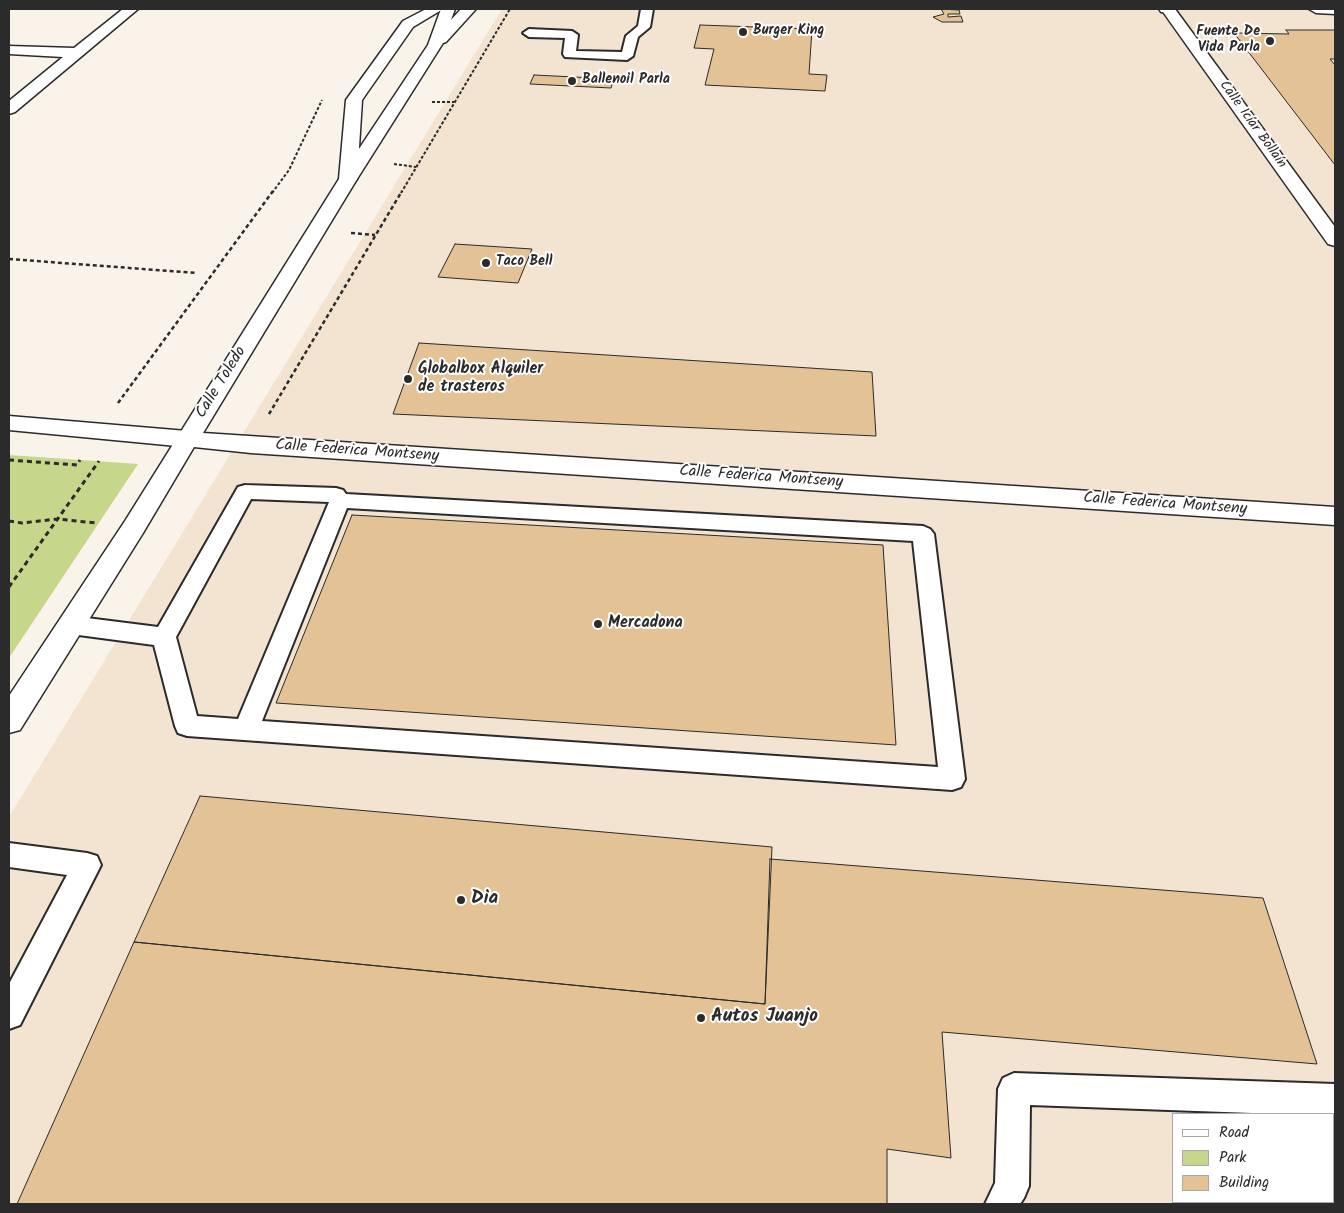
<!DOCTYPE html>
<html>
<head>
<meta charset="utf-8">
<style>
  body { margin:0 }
  #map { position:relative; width:1344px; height:1213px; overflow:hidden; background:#f9f3ea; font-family:Kalam,sans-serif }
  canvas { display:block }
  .frame { position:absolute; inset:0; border:10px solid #2b2b2b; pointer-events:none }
  .legend { position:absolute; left:1172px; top:1113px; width:162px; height:90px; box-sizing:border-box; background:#fff; border:1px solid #aaa; margin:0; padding:6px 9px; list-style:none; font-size:15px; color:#2b2b2b }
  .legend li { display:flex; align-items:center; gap:10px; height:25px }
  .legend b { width:25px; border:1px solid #aaa }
</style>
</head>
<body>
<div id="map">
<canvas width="1344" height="1213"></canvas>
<div class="frame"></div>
<ul class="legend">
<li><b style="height:6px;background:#fff"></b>Road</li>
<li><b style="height:14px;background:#c6d68a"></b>Park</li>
<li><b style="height:14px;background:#e3c295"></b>Building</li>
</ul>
</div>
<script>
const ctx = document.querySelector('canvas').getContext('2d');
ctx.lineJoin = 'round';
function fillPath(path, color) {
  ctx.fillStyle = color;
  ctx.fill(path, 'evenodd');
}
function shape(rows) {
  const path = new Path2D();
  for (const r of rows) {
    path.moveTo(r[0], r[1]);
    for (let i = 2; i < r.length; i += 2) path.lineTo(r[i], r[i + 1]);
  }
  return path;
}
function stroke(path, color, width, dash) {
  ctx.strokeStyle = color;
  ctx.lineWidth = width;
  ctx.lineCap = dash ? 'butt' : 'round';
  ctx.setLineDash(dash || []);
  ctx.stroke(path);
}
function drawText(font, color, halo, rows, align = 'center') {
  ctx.font = font + ' Kalam,sans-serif';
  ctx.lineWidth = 4;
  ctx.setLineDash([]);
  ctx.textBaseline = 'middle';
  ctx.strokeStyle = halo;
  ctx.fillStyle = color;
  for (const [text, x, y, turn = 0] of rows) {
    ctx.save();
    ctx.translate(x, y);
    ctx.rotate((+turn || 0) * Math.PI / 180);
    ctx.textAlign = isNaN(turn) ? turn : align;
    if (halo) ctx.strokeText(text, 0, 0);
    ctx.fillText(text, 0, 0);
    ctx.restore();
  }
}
fillPath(shape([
  [502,9,1335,9,1335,1204,9,1204,9,817],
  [1173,1114,1333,1114,1333,1202,1173,1202]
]), '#f2e4d0');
fillPath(shape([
  [9,455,138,464,9,658]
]), '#c6d68a');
const building = shape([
  [941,9,959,10,960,14,948,14,948,17,961,16,963,22,942,22,933,17,944,14,941,9],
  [700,25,812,29,809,74,827,75,825,91,705,85,714,49,694,48,700,25],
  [1286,30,1335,30,1335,59,1330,59,1335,65,1335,165,1234,33,1289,34,1286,30],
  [534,75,614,79,611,88,530,84,534,75],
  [455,244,532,249,518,283,438,277,455,244],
  [419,343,872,372,876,436,393,414,419,343],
  [352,515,883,545,896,745,276,703,352,515],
  [200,796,772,847,765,1004,134,942,200,796],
  [770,859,1263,898,1317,1064,942,1032,951,1158,887,1149,887,1204,17,1204,134,942,765,1004,770,859]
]);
fillPath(building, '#e3c295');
stroke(building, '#2b2b2b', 1);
const service = shape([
  [641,9,653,9,650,27,638,37,633,56,627,60,565,57,563,54,565,38,529,37,523,33,529,29,572,31,578,35,576,51,622,52,626,36,638,26,641,9],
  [245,485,336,488,343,490,346,494,923,526,930,529,934,534,965,779,961,787,952,790,187,736,178,733,175,726,154,645,71,634,63,631,60,625,63,619,71,616,158,627,238,487,245,485],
  [251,499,329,502,238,719,197,716,176,637,251,499],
  [347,508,913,541,938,767,262,721,347,508],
  [9,843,87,853,97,856,101,865,20,1025,9,1029,9,984,67,875,9,867,9,843],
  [1014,1073,1335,1084,1335,1116,1030,1105,1029,1186,1024,1198,1020,1204,985,1204,995,1183,998,1089,1003,1078,1014,1073]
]);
const minor = shape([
  [123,9,138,9,15,112,9,114,9,101,63,57,9,54,9,46,74,48,123,9],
  [426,9,443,9,413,27,362,100,357,179,354,183,348,184,342,183,339,179,346,100,403,21,426,9],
  [1161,9,1175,9,1335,227,1335,246,1328,244,1161,9],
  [9,416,187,431,195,434,199,439,195,444,187,447,9,430,9,416]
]);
const tertiary = shape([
  [441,9,455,9,451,20,461,9,476,9,446,42,443,43,357,179,203,433,1335,507,1335,525,251,453,194,447,143,533,20,730,9,733,9,696,125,521,339,179,428,45,441,9]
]);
const secondary = shape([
  [1159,9,1177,9,1170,13,1161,12,1159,9],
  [1309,9,1335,9,1335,14,1316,13,1309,9]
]);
stroke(service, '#2b2b2b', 4);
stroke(minor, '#2b2b2b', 3);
stroke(tertiary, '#2b2b2b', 3);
stroke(secondary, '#2b2b2b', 3);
stroke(shape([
  [432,102,454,102],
  [394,164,416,167],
  [272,193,289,170,322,100],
  [401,193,510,9]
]), '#2b2b2b', 2, [3, 2]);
stroke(shape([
  [351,233,375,235],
  [9,259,197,273],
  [118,403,273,191],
  [269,414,402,191]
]), '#2b2b2b', 2.5, [4, 3]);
stroke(shape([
  [9,460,77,465,80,460],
  [9,521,22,523,57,519,96,523],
  [9,587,99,461]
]), '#2b2b2b', 3, [5, 4]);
fillPath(service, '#fff');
fillPath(minor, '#fff');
fillPath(tertiary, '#fff');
fillPath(secondary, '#fff');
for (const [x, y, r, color] of [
  [743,32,5,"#2b2b2b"],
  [1270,41,5,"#2b2b2b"],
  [572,81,5,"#2b2b2b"],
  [486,263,5,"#2b2b2b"],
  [408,379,5,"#2b2b2b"],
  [598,624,5,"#2b2b2b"],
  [461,900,5,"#2b2b2b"],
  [701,1018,5,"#2b2b2b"]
]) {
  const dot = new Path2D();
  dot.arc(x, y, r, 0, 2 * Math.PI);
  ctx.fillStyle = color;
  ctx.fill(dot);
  stroke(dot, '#fff', 2);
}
drawText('bold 14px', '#2b2b2b', '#fff', [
  ["Burger King",753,32],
  ["Fuente De",1260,33,"right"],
  ["Vida Parla",1260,49,"right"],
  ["Ballenoil Parla",582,81],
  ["Taco Bell",496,263]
], 'left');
drawText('14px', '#2b2b2b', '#fff', [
  ["Calle Icíar Bollaín",1252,125,54]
]);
drawText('bold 16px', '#2b2b2b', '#fff', [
  ["Globalbox Alquiler",418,370],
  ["de trasteros",418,388],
  ["Mercadona",608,624]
], 'left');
drawText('16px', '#2b2b2b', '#fff', [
  ["Calle Toledo",222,383,-58],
  ["Calle Federica Montseny",357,452,4],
  ["Calle Federica Montseny",761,478,4],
  ["Calle Federica Montseny",1165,505,4]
]);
drawText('bold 19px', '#2b2b2b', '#fff', [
  ["Dia",471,900],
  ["Autos Juanjo",711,1018]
], 'left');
</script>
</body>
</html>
